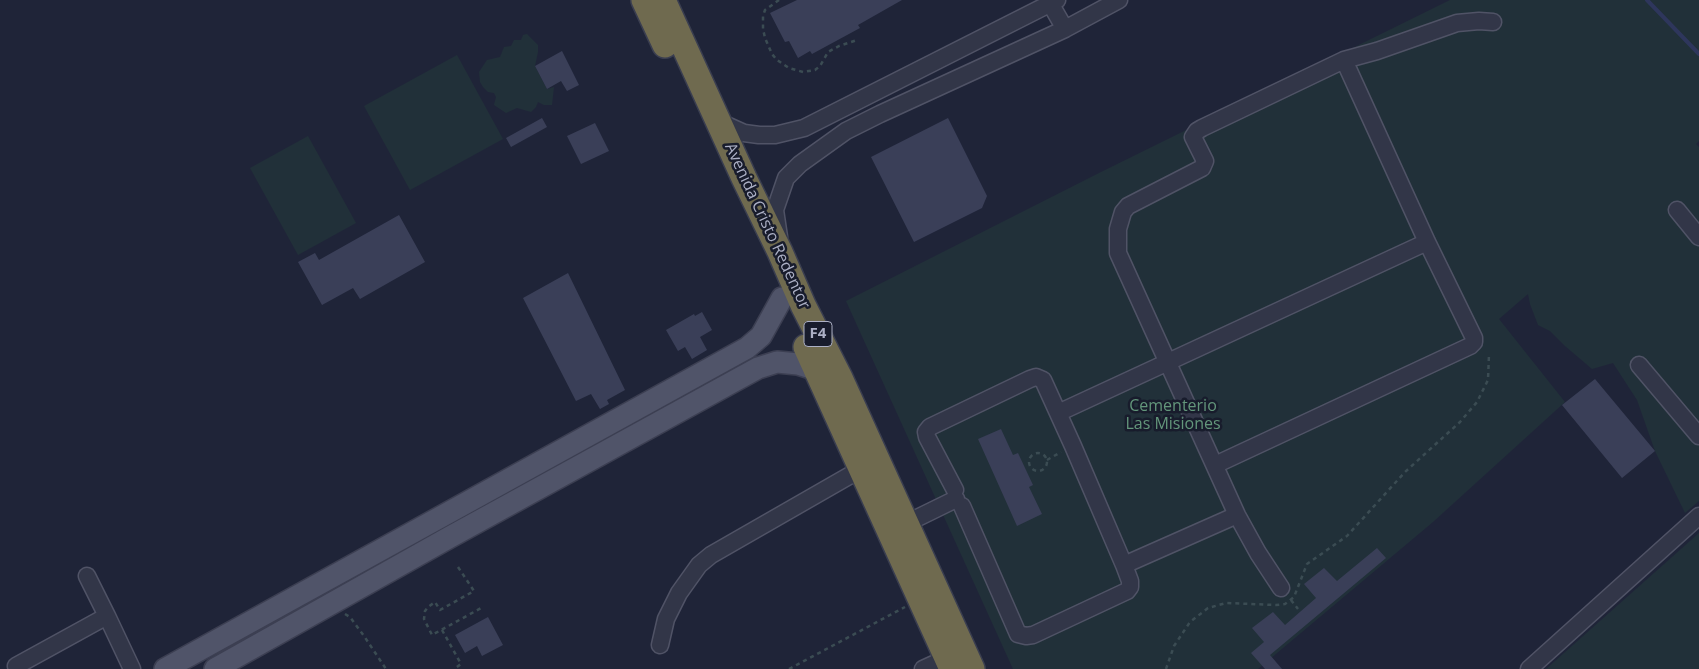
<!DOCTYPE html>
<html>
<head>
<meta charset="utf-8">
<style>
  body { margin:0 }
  canvas { display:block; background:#1f2438 }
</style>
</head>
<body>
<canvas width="1699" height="669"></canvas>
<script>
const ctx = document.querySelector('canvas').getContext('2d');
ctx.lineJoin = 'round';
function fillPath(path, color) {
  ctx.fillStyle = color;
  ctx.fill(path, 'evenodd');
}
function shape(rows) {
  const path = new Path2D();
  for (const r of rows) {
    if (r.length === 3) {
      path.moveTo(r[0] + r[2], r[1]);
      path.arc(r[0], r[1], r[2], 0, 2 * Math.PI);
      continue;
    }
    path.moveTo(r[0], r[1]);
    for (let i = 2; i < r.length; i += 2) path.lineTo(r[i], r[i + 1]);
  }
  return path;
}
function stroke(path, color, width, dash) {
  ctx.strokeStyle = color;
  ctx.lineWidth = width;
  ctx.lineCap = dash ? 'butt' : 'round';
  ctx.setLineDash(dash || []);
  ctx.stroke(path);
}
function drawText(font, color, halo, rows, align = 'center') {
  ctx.font = font + ' "Open Sans",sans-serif';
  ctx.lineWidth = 5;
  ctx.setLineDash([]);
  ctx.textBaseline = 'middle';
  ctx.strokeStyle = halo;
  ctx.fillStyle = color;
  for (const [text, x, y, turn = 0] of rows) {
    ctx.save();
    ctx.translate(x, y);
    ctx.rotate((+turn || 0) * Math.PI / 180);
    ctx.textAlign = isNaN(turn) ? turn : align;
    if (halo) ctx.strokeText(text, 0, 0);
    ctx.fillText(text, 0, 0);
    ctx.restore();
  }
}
fillPath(shape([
  [1450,0,1699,0,1699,141,1696,144,1699,147,1699,501,1685,513,1655,451,1637,400,1613,363,1592,369,1565,346,1550,331,1538,325,1530,304,1528,294,1499,319,1565,402,1433,522,1258,669,1013,669,846,301,1101,172],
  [527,34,538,45,538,52,535,66,547,89,554,87,552,105,544,105,538,102,536,107,531,112,517,108,506,113,494,105,496,97,494,93,488,92,483,87,480,82,479,72,487,60,500,57,504,47,511,46,514,40,521,40,523,35],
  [457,55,503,139,410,190,364,106],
  [308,136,356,223,298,255,250,168],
  [1699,533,1699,669,1546,669]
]), '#213039');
stroke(shape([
  [1647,0,1699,54]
]), '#2e365c', 4);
fillPath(shape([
  [797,0,902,0,858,25,860,28,812,54,810,51,798,58,789,41,785,42,770,13],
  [562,51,579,85,567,91,561,81,547,89,535,66],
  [542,118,547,127,511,147,506,138],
  [948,118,987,196,982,208,914,242,871,157],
  [595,123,609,151,581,164,567,136],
  [399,215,425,262,360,299,353,288,322,305,298,262,315,253,319,260],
  [568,273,625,390,607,400,609,404,600,409,591,394,576,401,523,298],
  [702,312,712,330,700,337,707,350,692,359,685,347,678,351,666,330,694,314,695,316],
  [1595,379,1655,451,1622,478,1562,405],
  [1001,429,1013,455,1018,453,1033,485,1029,487,1042,514,1017,526,978,439],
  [1377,548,1386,558,1270,655,1282,669,1265,669,1251,653,1264,642,1252,628,1273,612,1285,625,1316,598,1304,584,1324,568,1337,581],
  [488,617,503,645,482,656,477,646,465,653,455,635]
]), '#3a3f58');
const minor = shape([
  [1050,3,1065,29],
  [717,118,724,124,744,133,759,135,775,135,804,128,1057,0],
  [1677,210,1699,237],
  [779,237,775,210,786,178,800,164,846,131,880,114,1065,29,1119,0],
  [1639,365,1699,436],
  [1058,413,1427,242],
  [1215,465,1470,346,1474,342,1474,338,1427,242,1344,60],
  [955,490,927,437,926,432,930,427,1030,379,1036,377,1043,380,1073,446,1124,565,1130,581,1130,587,1127,591,1033,635,1026,636,1018,634,962,506],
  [905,524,956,499],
  [1124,565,1237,515],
  [87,576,107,616],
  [1281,588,1258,553,1237,515,1118,253,1118,229,1123,212,1128,206,1202,168,1205,161,1193,137,1197,131,1202,128,1344,60,1377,51,1457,23,1479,21,1493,22],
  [660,645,666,619,679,593,699,565,711,555,861,469],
  [16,666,107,616,132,669],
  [923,669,947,658],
  [1529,669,1699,516]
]);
const major = shape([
  [165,669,747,348,761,336,782,298],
  [215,669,450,537,758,368,777,362,798,364,817,370]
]);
const highway = shape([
  [644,0,665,45],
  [663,0,744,178,780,252,803,305,840,378,972,669],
  [806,347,952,669]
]);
stroke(minor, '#505366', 19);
stroke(major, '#3c3f52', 24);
stroke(highway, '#3a3e50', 28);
stroke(shape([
  [779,0,765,10,763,16,763,29,765,38,772,54,777,60,789,68,803,72,815,70,820,66,828,52,839,46,857,40],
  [1038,462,9],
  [1047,460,1061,452],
  [458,567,474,591,440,610,435,602,428,607,425,611,424,619,432,635,483,607],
  [1291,600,1298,609],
  [345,614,350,617,364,636,386,669],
  [442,630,461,664,454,669],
  [789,669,905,607],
  [1166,669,1174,646,1190,622,1208,608,1226,603,1276,605,1285,604,1294,597,1307,564,1347,536,1405,472,1460,422,1477,402,1488,380,1489,354]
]), '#3b4c53', 2.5, [4, 4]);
stroke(minor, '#323648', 16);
stroke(major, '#505469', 21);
stroke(highway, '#6f6a4f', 25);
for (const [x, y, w] of [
  [818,334,28]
]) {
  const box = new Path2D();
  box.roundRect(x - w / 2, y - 12.5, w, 25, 4);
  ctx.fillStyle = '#181c2c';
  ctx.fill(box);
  stroke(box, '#acb0c5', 1);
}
drawText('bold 15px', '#acb0c5', null, [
  ["F4",818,334]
]);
drawText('16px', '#acb0c5', '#181c2c', [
  ["Avenida Cristo Redentor",767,226,65]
]);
drawText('16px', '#63967b', '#181c2c', [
  ["Cementerio",1173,406],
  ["Las Misiones",1173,424]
]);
</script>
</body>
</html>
